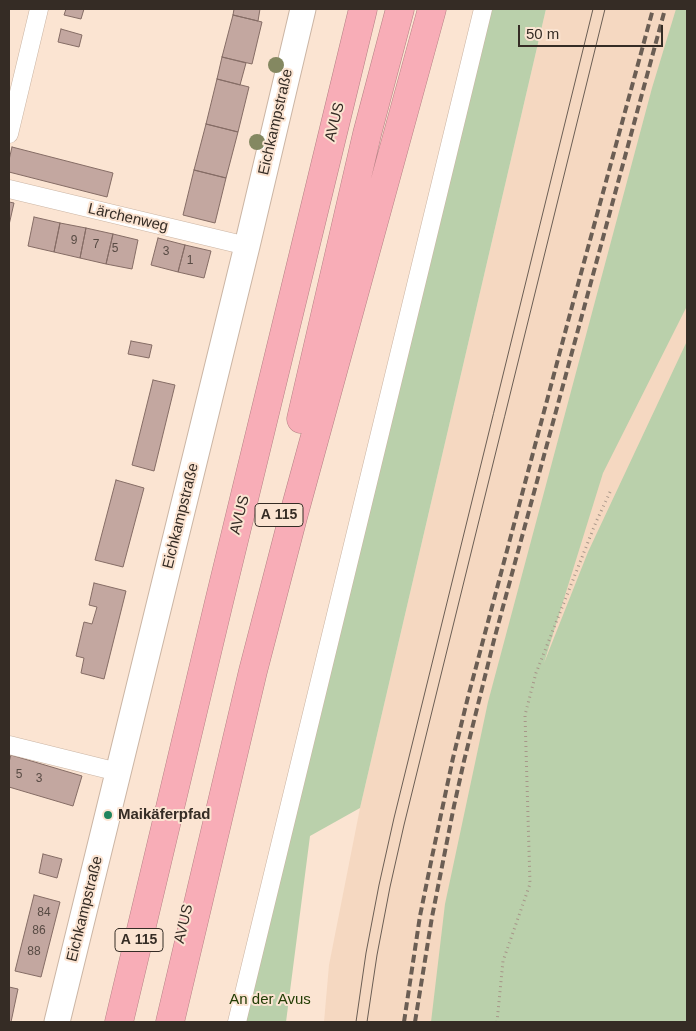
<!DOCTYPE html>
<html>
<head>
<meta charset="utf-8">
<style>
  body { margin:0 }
  #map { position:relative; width:696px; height:1031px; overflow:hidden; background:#fbe4d2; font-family:Arial,sans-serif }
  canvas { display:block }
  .frame { position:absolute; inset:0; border:10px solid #352c25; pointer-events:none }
  .scale { position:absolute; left:518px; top:25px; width:145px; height:22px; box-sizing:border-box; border:2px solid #352c25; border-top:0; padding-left:6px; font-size:15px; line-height:18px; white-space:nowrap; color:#352c25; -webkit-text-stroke:4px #fbe4d2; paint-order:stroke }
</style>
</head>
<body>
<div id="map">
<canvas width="696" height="1031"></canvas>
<div class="frame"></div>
<div class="scale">50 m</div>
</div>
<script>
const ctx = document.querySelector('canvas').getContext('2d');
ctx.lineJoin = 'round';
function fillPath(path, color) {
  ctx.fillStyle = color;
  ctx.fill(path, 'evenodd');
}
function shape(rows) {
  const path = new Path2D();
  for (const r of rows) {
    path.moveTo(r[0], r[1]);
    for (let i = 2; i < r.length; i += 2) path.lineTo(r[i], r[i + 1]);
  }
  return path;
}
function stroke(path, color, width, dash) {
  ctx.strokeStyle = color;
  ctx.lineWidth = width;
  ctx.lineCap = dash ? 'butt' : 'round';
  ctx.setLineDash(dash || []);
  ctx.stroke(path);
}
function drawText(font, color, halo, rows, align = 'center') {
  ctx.font = font + ' Arial,sans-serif';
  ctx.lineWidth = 4;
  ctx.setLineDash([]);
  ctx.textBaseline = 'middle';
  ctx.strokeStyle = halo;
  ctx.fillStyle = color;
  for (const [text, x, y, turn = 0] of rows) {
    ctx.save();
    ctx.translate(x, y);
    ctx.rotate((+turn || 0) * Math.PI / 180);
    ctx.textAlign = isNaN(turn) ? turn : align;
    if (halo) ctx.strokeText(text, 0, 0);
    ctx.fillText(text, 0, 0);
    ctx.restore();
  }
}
fillPath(shape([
  [546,9,687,9,687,1022,324,1022,329,965,360,808]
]), '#f5d8c1');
fillPath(shape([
  [489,9,546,9,360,808,310,836,286,1022,245,1022],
  [676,9,687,9,687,306,603,473,544,663,588,552,687,341,687,1022,431,1022,445,904,488,702,652,88]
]), '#bad0ab');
const building = shape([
  [66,9,84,9,81,19,64,15,66,9],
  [234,9,260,9,258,21,233,15,234,9],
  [233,15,262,22,252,64,222,57,233,15],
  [61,29,82,35,79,47,58,42,61,29],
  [222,57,246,63,240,85,217,79,222,57],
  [217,79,249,87,238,132,206,124,217,79],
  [206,124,238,132,226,178,194,170,206,124],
  [12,147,113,173,107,197,9,172,9,160,12,147],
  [194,170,226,178,215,223,183,215,194,170],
  [9,202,14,203,9,225,9,202],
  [34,217,60,223,54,252,28,246,34,217],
  [60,223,86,228,80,258,54,252,60,223],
  [86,228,113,234,106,264,80,258,86,228],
  [113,234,138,240,132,269,106,264,113,234],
  [158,238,185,245,178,272,151,265,158,238],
  [185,245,211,251,204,278,178,272,185,245],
  [131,341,152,345,149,358,128,354,131,341],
  [153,380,175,385,154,471,132,465,153,380],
  [116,480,144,488,123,567,95,560,116,480],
  [94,583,126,591,104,679,81,673,84,658,76,656,84,622,92,624,97,607,89,605,94,583],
  [11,755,82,776,73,806,9,787,9,762,11,755],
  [43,854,62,859,57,878,39,873,43,854],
  [34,895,60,902,41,977,15,971,34,895],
  [9,987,18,989,11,1022,9,1022,9,987]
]);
fillPath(building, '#c3a7a0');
stroke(building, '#856c65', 1);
const street = shape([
  [9,134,39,9],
  [9,189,247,246],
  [9,745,118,772],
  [237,1022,483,9]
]);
const secondary = shape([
  [57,1022,247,246,303,9]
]);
const highway = shape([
  [301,419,367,134,400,9],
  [119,1022,219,602,363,9],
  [170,1022,253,671,293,517,432,9]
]);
stroke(street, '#cbb5a4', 19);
stroke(secondary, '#cbb5a4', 27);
stroke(highway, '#b48084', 29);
stroke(shape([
  [497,1022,503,961,530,884,525,715,536,673,596,522,611,490]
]), '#a79689', 3, [1, 4]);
stroke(street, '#fff', 18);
stroke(secondary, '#fff', 25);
stroke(highway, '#f8adb7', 28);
stroke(shape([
  [356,1022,366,953,379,885,394,818,593,9],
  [367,1022,377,955,390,887,404,825,605,9]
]), '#6b5e54', 1);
stroke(shape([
  [404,1022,420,916,432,857,453,758,468,697,574,299,653,9],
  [415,1022,432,917,454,806,464,761,494,640,665,9]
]), '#6b5e54', 4, [8, 4]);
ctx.fillStyle = '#848861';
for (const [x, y] of [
  [276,65],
  [257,142]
]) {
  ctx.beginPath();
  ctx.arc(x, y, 8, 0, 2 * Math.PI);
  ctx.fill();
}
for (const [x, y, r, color] of [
  [108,815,5,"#20845e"]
]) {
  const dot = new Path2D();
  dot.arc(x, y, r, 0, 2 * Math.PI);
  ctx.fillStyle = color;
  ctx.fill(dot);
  stroke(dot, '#fbe4d2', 2);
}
drawText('12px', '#584b44', null, [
  ["9",74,241],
  ["7",96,245],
  ["5",115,249],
  ["3",166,252],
  ["1",190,261],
  ["5",19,775],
  ["3",39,779],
  ["84",44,913],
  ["86",39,931],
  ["88",34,952]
]);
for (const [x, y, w] of [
  [279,515,48],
  [139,940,48]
]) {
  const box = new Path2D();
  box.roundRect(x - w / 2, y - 11.5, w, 23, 4);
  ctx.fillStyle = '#fbe4d2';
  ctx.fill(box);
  stroke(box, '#352c25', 1);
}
drawText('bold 14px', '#352c25', null, [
  ["A 115",279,515],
  ["A 115",139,940]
]);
drawText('15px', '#352c25', '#fbe4d2', [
  ["Eichkampstraße",276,122,-77],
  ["AVUS",335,122,-76],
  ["Lärchenweg",128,218,13],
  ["AVUS",240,515,-76],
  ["Eichkampstraße",181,516,-76],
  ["Eichkampstraße",85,909,-76],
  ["AVUS",184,924,-77]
]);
drawText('bold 15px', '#352c25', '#fbe4d2', [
  ["Maikäferpfad",118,815]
], 'left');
drawText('15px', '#233d05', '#fbe4d2', [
  ["An der Avus",270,1000]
]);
</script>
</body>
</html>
